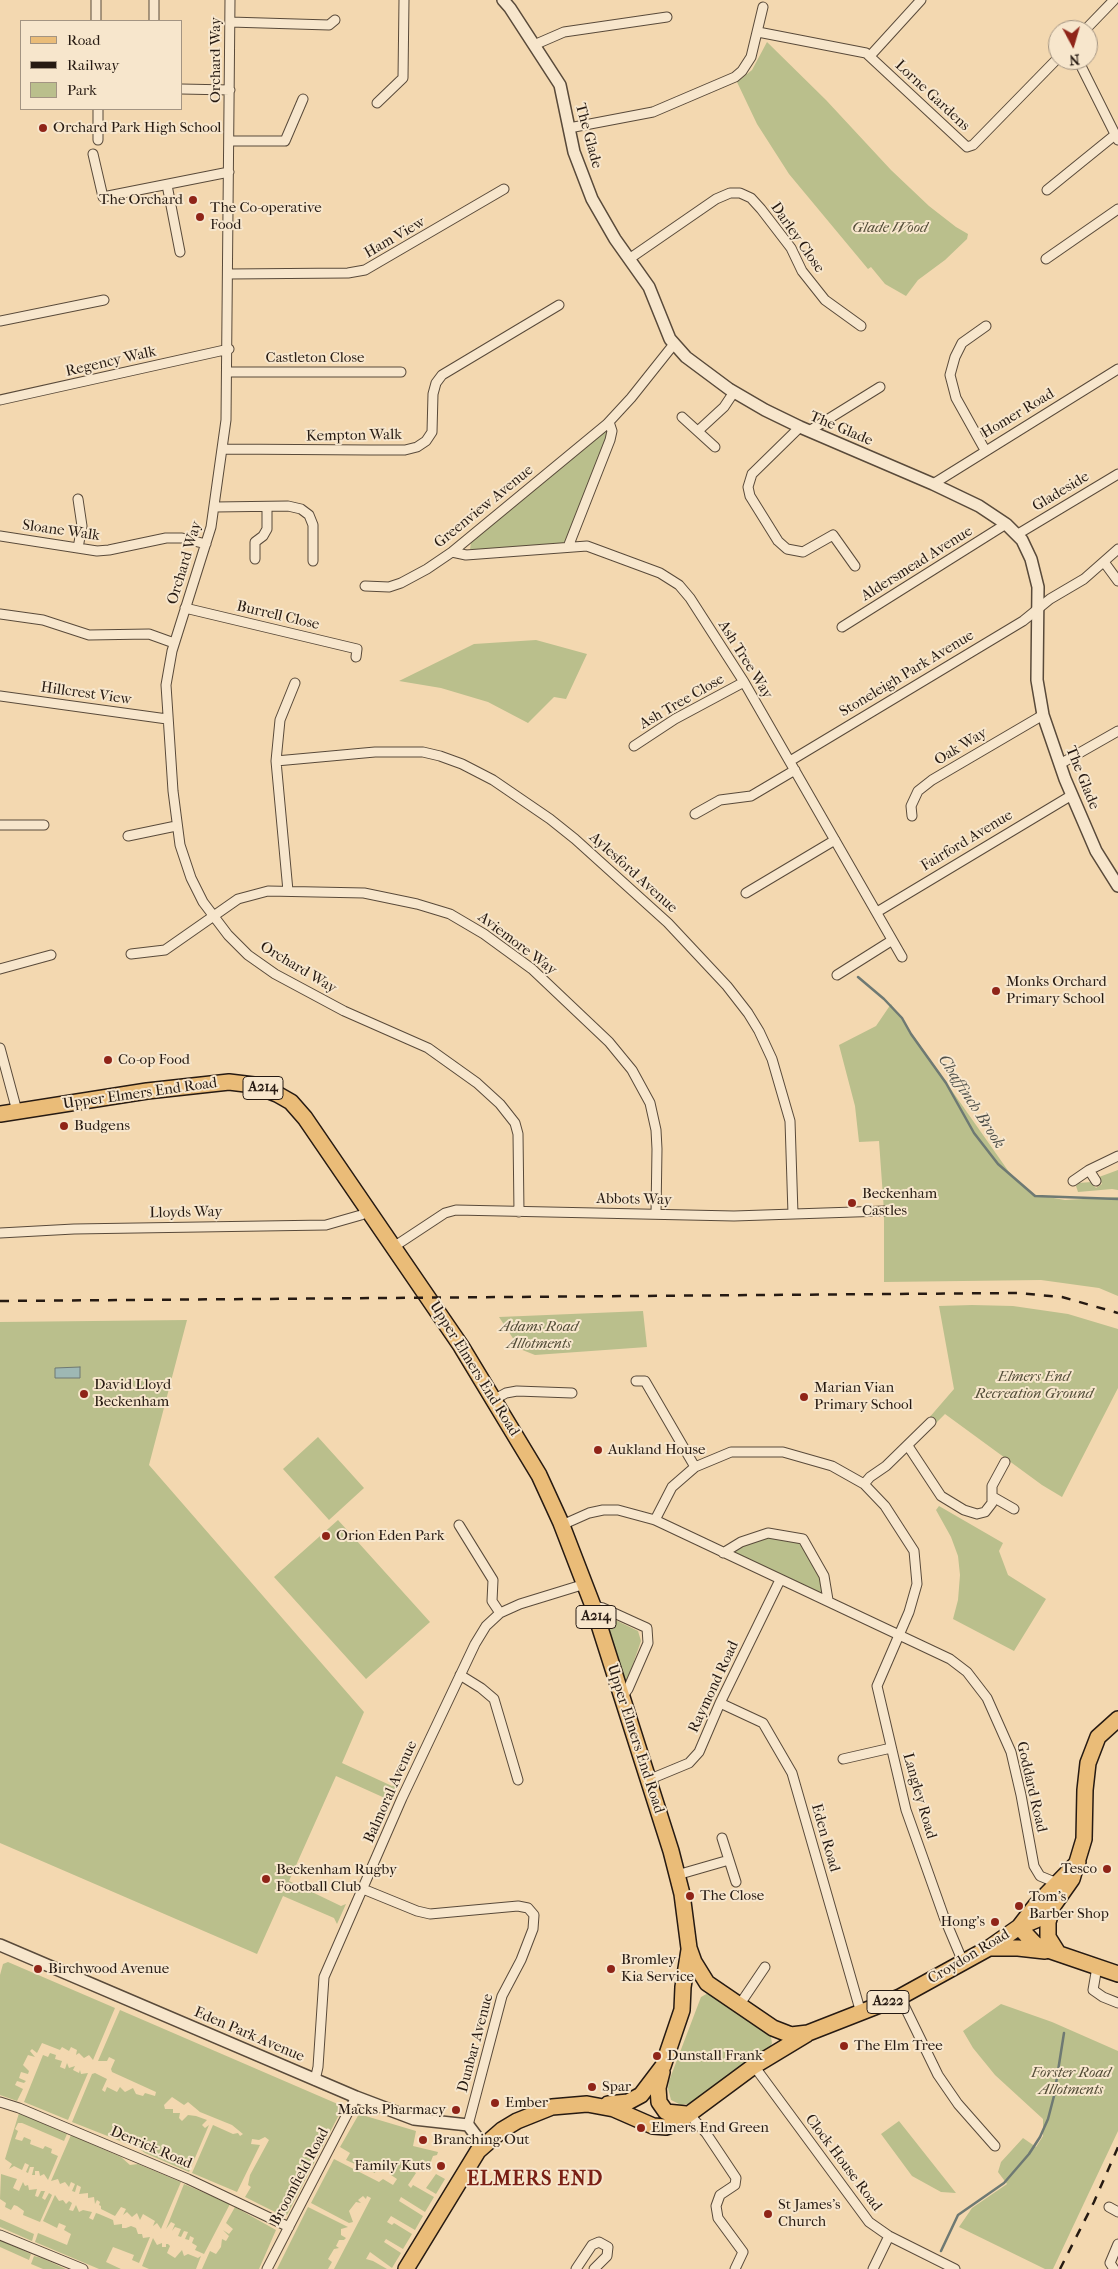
<!DOCTYPE html>
<html>
<head>
<meta charset="utf-8">
<style>
  body { margin:0 }
  #map { position:relative; width:1118px; height:2269px; overflow:hidden; background:#f3d8b0; font-family:"IM FELL French Canon",serif }
  canvas { display:block }
  .legend { position:absolute; left:20px; top:20px; width:162px; height:90px; box-sizing:border-box; background:#f7e6cc; border:1px solid #a39482; margin:0; padding:6px 9px; list-style:none; font-size:15px; color:#261a12 }
  .legend li { display:flex; align-items:center; gap:10px; height:25px }
  .legend b { width:25px; border:1px solid #a39482 }
  .north { position:absolute; left:1048px; top:20px; width:50px; height:50px; box-sizing:border-box; background:#f7e6cc; border:1px solid #a39482; border-radius:50%; rotate:174deg; font-size:14px; font-weight:700; line-height:20px; text-align:center; color:#261a12 }
  .north::after { content:''; display:block; margin:auto; width:18px; height:22px; background:#8f2418; clip-path:polygon(50% 0,100% 100%,50% 72%,0 100%) }
</style>
</head>
<body>
<div id="map">
<canvas width="1118" height="2269"></canvas>
<ul class="legend">
<li><b style="height:6px;background:#eabc78"></b>Road</li>
<li><b style="height:6px;background:#261a12"></b>Railway</li>
<li><b style="height:14px;background:#babf8c"></b>Park</li>
</ul>
<div class="north">N</div>
</div>
<script>
const ctx = document.querySelector('canvas').getContext('2d');
ctx.lineJoin = 'round';
function fillPath(path, color) {
  ctx.fillStyle = color;
  ctx.fill(path, 'evenodd');
}
function shape(rows) {
  const path = new Path2D();
  for (const r of rows) {
    path.moveTo(r[0], r[1]);
    for (let i = 2; i < r.length; i += 2) path.lineTo(r[i], r[i + 1]);
  }
  return path;
}
function stroke(path, color, width, dash) {
  ctx.strokeStyle = color;
  ctx.lineWidth = width;
  ctx.lineCap = dash ? 'butt' : 'round';
  ctx.setLineDash(dash || []);
  ctx.stroke(path);
}
function drawText(font, color, halo, rows, align = 'center') {
  ctx.font = font + ' "IM FELL French Canon",serif';
  ctx.lineWidth = 4;
  ctx.setLineDash([]);
  ctx.textBaseline = 'middle';
  ctx.strokeStyle = halo;
  ctx.fillStyle = color;
  for (const [text, x, y, turn = 0] of rows) {
    ctx.save();
    ctx.translate(x, y);
    ctx.rotate((+turn || 0) * Math.PI / 180);
    ctx.textAlign = isNaN(turn) ? turn : align;
    if (halo) ctx.strokeText(text, 0, 0);
    ctx.fillText(text, 0, 0);
    ctx.restore();
  }
}
fillPath(shape([
  [767,42,826,100,891,170,929,206,956,227,968,234,967,239,945,260,918,280,906,296,885,284,871,267,868,269,789,174,757,124,737,82,752,70],
  [605,431,608,432,607,436,566,541,562,544,470,550,471,542],
  [536,640,587,654,566,699,554,697,528,723,488,702,441,688,399,681,474,644],
  [891,1004,1009,1172,1031,1194,1065,1200,1118,1197,1118,1296,1099,1288,1041,1280,884,1282,884,1211,879,1141,859,1142,855,1106,839,1045,876,1026],
  [1118,1170,1118,1190,1112,1189,1078,1192,1076,1186,1079,1183,1091,1182,1096,1188,1102,1184,1099,1177],
  [972,1305,1013,1306,1068,1314,1118,1329,1118,1388,1062,1497,1042,1485,945,1414,934,1425,928,1419,954,1389,939,1306],
  [643,1311,647,1347,535,1355,520,1349,499,1317],
  [187,1320,149,1465,364,1712,342,1763,392,1786,399,1784,390,1805,387,1799,336,1776,289,1881,341,1906,346,1904,337,1924,334,1918,283,1896,257,1954,0,1843,0,1322],
  [318,1437,364,1488,329,1520,283,1469],
  [939,1506,1003,1543,999,1551,1008,1575,1046,1599,1014,1651,953,1619,958,1600,960,1575,958,1556,951,1537,936,1510],
  [338,1520,430,1622,366,1679,274,1577],
  [768,1533,803,1539,824,1576,828,1600,723,1553],
  [601,1613,638,1631,641,1641,626,1684],
  [8,1962,115,2008,93,2060,89,2055,84,2058,79,2053,76,2055,77,2050,71,2047,69,2051,62,2047,60,2050,42,2043,37,2053,32,2049,30,2051,35,2057,28,2055,23,2065,29,2071,28,2074,21,2072,19,2078,26,2081,24,2083,17,2081,15,2085,23,2089,17,2101,0,2095,0,1975,3,1964],
  [710,1992,770,2031,772,2043,770,2048,693,2103,681,2105,671,2100,668,2088,669,2081,701,1997],
  [1001,2004,1052,2022,1118,2051,1118,2131,1053,2269,1045,2269,959,2227,972,2208,1007,2184,998,2172,1001,2162,1023,2138,1036,2147,1043,2136,1043,2119,995,2075,973,2048,963,2031],
  [120,2010,340,2105,341,2111,287,2215,283,2216,245,2197,251,2187,248,2185,250,2175,269,2140,265,2137,259,2140,252,2139,251,2144,260,2145,237,2192,192,2173,213,2125,233,2134,238,2133,240,2136,243,2134,232,2125,200,2112,188,2102,184,2105,172,2097,164,2105,165,2109,173,2109,173,2113,180,2113,179,2118,182,2121,188,2115,196,2116,207,2120,202,2125,205,2128,209,2125,189,2172,145,2153,138,2148,72,2122,92,2074,95,2073,107,2079,102,2090,105,2092,107,2087,117,2092,120,2087,125,2092,133,2088,136,2094,143,2096,145,2093,155,2096,156,2092,112,2072,111,2069,115,2060,109,2057,107,2061,98,2061],
  [50,2053,56,2055,55,2059,62,2061,60,2067,65,2069,67,2063,69,2068,75,2066,73,2070,79,2073,80,2070,81,2074,88,2073,68,2120,24,2102,43,2055,48,2057],
  [19,2113,67,2134,64,2141,22,2123,18,2123,15,2129,18,2131,15,2139,22,2141,24,2137,31,2140,30,2144,43,2149,45,2146,52,2149,51,2153,58,2156,48,2180,44,2174,40,2176,39,2171,35,2171,35,2175,32,2175,34,2167,30,2167,28,2173,26,2172,29,2165,25,2163,22,2170,14,2166,9,2169,12,2164,5,2159],
  [359,2114,416,2131,413,2146,438,2152,437,2155,433,2156,428,2169,420,2165,417,2170,414,2169,413,2171,416,2173,408,2185,411,2188,413,2185,434,2197,425,2212,401,2197,399,2201,423,2216,415,2230,391,2216,387,2222,392,2225,394,2223,412,2234,403,2249,386,2239,384,2242,401,2253,392,2268,370,2252,366,2259,373,2261,387,2269,334,2269,371,2198,367,2196,366,2199,363,2196,358,2200,361,2203,356,2202,349,2211,353,2222,349,2223,311,2203,334,2159,379,2182,383,2179,393,2185,397,2179,391,2175,393,2171,389,2168,377,2165,375,2173,346,2160,350,2153,340,2147],
  [899,2121,956,2193,941,2192,912,2176,881,2134],
  [71,2135,121,2157,130,2165,138,2164,181,2182,161,2229,157,2223,153,2226,155,2221,143,2214,140,2220,137,2213,132,2217,127,2212,123,2215,126,2209,121,2207,115,2216,101,2209,101,2206,99,2205,100,2202,97,2200,95,2204,94,2197,88,2198,88,2193,79,2194,81,2187,77,2185,75,2192,72,2191,75,2184,71,2182,69,2187,65,2182,60,2184,58,2179,51,2181],
  [1,2174,17,2179,13,2188,19,2191,23,2182,25,2186,28,2185,29,2190,37,2189,35,2196,38,2197,41,2191,45,2191,42,2198,45,2200,49,2193,52,2195,40,2222,23,2215,24,2211,17,2206,14,2205,11,2210,5,2207,6,2203,0,2199],
  [436,2174,445,2179,436,2194,426,2188],
  [184,2184,230,2204,204,2254,195,2250,197,2246,192,2243,194,2238,190,2236,189,2240,185,2239,188,2232,184,2231,181,2237,178,2236,181,2229,175,2227,172,2231,175,2224,171,2222,166,2229],
  [55,2195,59,2201,63,2200,66,2204,69,2201,72,2203,69,2210,73,2211,76,2205,79,2212,83,2210,92,2212,89,2218,93,2220,96,2213,99,2214,113,2220,114,2225,122,2224,122,2228,126,2228,131,2226,136,2228,138,2234,142,2234,143,2238,150,2237,139,2263,132,2260,134,2255,113,2247,106,2262,121,2269,99,2269,35,2242,38,2233,67,2245,71,2234,64,2230,66,2226,59,2223,57,2228,43,2221],
  [235,2207,276,2230,259,2269,202,2269,210,2251,216,2254,221,2247,222,2239,226,2241,229,2236,223,2230,229,2234,233,2229,226,2223],
  [308,2207,348,2227,341,2229,341,2235,346,2238,344,2240,339,2240,336,2246,339,2248,334,2249,328,2259,332,2262,328,2269,277,2269],
  [0,2219,34,2234,32,2241,0,2227],
  [153,2238,157,2245,162,2243,162,2247,166,2247,166,2244,168,2244,170,2246,167,2253,175,2258,182,2250,184,2256,188,2254,198,2258,201,2256,196,2269,149,2269,142,2266],
  [0,2240,31,2254,29,2260,0,2247],
  [34,2256,42,2258,66,2269,43,2269,31,2264]
]), '#babf8c');
const water = shape([
  [80,1367,80,1378,55,1378,55,1368,80,1367]
]);
fillPath(water, '#9eb8b4');
stroke(water, '#6e7973', 1);
stroke(shape([
  [858,977,884,999,902,1018,911,1034,946,1083,974,1133,998,1164,1035,1196,1118,1199],
  [941,2251,958,2215,1004,2183,1029,2154,1040,2137,1048,2119,1054,2096,1064,2033]
]), '#6e7973', 2.5);
const minor = shape([
  [96,0,96,21],
  [230,0,226,420,211,527,172,651,166,685,173,791,180,845,191,878,203,902,228,935,248,955,275,974,344,1011,428,1048,477,1083,500,1104,515,1123,518,1134,519,1212],
  [154,21,154,0],
  [230,22,329,25,335,20],
  [1085,30,1114,0],
  [758,32,866,53,967,147,973,145,1058,58],
  [534,45,564,32,667,17],
  [870,56,921,0],
  [1078,60,1118,140],
  [181,89,230,90],
  [377,103,403,78,404,0],
  [98,109,98,140],
  [569,128,653,112,735,77,742,71,751,57,763,7],
  [230,141,285,141,303,99],
  [93,154,103,197,229,172],
  [167,185,180,252],
  [1047,190,1116,134],
  [629,259,716,199,730,193,740,193,751,198,761,209,791,248,802,271,825,300,861,326],
  [1046,259,1118,209],
  [229,274,348,273,365,270,504,189],
  [0,321,104,300],
  [228,372,401,372],
  [0,400,229,349],
  [682,417,715,447],
  [800,427,752,474,748,487,750,496,778,541,787,549,803,552,833,535,855,566],
  [699,430,724,407,734,392],
  [809,431,880,387],
  [223,449,370,450,405,450,417,447,426,441,432,432,433,394,436,383,442,375,559,305],
  [985,450,956,398,950,375,955,357,962,343,986,326],
  [933,484,1118,369],
  [78,499,82,526,78,548],
  [215,507,288,506,301,509,309,515,313,525,313,561],
  [1018,534,1118,474],
  [0,536,97,551,109,550,166,538,182,538,206,544],
  [568,547,610,440,612,431,609,422],
  [452,552,466,555,587,546,660,573,679,585,690,598,744,682,902,957],
  [255,559,255,542,263,536,267,529,267,507],
  [1104,562,1118,581],
  [365,586,389,587,401,583,427,569,452,552,607,424,631,398,674,344],
  [185,608,357,649,356,657],
  [0,614,43,620,89,635,149,634,174,643],
  [842,627,1006,524],
  [0,696,167,719],
  [634,746,675,719,744,682],
  [276,761,375,752,423,752,440,756,462,764,493,780,550,819,575,839,668,923,727,986,748,1013,759,1031,772,1059,790,1121,793,1214],
  [790,761,1023,621,1050,599,1084,579,1118,549],
  [1060,764,1118,731],
  [695,814,720,800,751,796,795,770],
  [912,816,911,806,918,791,932,780,1043,715],
  [0,825,44,825],
  [128,836,176,826],
  [288,891,276,761,280,720,295,683],
  [746,893,835,840],
  [877,912,1072,795],
  [131,954,165,950,238,899,268,891,364,893,417,904,450,914,484,934,532,969,609,1042,632,1070,650,1103,656,1130,657,1149,656,1214],
  [0,969,51,955],
  [837,975,891,941],
  [0,1048,17,1111],
  [1089,1170,1096,1181],
  [1073,1181,1089,1170,1118,1156],
  [0,1233,74,1229,326,1225,361,1215,370,1210],
  [395,1246,445,1213,456,1210,734,1216,884,1211],
  [636,1381,645,1381,695,1467],
  [495,1399,506,1393,517,1391,572,1393],
  [908,1446,941,1496,964,1510,977,1514,985,1512,992,1503,992,1486,1005,1462],
  [864,1484,870,1477,886,1466,931,1422],
  [993,1497,1014,1509],
  [655,1520,672,1487,695,1467,731,1452,783,1452,832,1466,864,1484,885,1506,914,1551,917,1584,909,1612,877,1686,906,1810,944,1917,963,1962],
  [459,1525,493,1580,492,1601,500,1613],
  [562,1525,589,1513,603,1510,618,1510,655,1520,950,1659,967,1672,987,1698,1011,1752,1021,1795,1034,1866,1040,1876,1057,1883],
  [723,1553,741,1542,768,1533,803,1539,824,1576,828,1600],
  [593,1606,603,1608,647,1628,648,1643,628,1689,622,1697],
  [460,1675,481,1688,494,1699,518,1780],
  [720,1703,763,1723,792,1773,861,2013],
  [843,1759,891,1748],
  [648,1780,689,1763,699,1752,720,1703,780,1580],
  [722,1838,736,1882],
  [677,1875,729,1860],
  [363,1889,417,1911,430,1914,518,1906,528,1908,534,1915,533,1929,521,1960,502,1996,468,2125],
  [1097,1967,1093,1990,1103,1997,1118,2003],
  [900,1997,938,2075,958,2104,995,2146],
  [740,2004,765,1967],
  [754,2066,869,2222,889,2236,955,2269],
  [315,2080,318,2067,324,1977,402,1798,475,1644,486,1626,500,1613,520,1604,585,1584],
  [0,2102,19,2108,188,2179,289,2227],
  [688,2113,706,2133,736,2178,735,2185,720,2195,716,2206,718,2218,743,2252,735,2269],
  [1109,2207,1118,2212],
  [0,2235,83,2269],
  [267,2269,356,2097],
  [576,2269,592,2245,599,2242,608,2247,607,2256,594,2269],
  [873,2269,889,2236],
  [1114,2269,1110,2263,1118,2244]
]);
const tertiary = shape([
  [503,0,510,8,560,85,574,152,592,199,615,239,649,287,670,339,686,357,729,389,765,410,800,427,933,484,979,506,1006,524,1022,540,1031,559,1038,587,1037,680,1043,715,1065,779,1096,851,1118,886],
  [0,1945,356,2097,414,2119,468,2125,483,2145]
]);
const primary = shape([
  [0,1114,147,1091,229,1082,254,1085,277,1094,291,1102,305,1118,461,1346,539,1475,561,1523,593,1606,671,1851,682,1894,689,1948,694,1962,707,1983,773,2028,791,2035,808,2033,900,1997,989,1948,1019,1927,1036,1905,1078,1862],
  [1053,1906,1048,1922,1048,1937,1058,1953],
  [1024,1925,1036,1920,1053,1906,1072,1879,1084,1839,1085,1790,1088,1763,1098,1737,1118,1719],
  [1019,1927,1034,1943,1042,1948,1118,1974],
  [989,1948,1018,1948,1045,1951],
  [662,2072,658,2088,659,2102,666,2112,686,2114],
  [608,2104,628,2102,641,2095,663,2066,682,2010,683,1987,689,1950],
  [406,2269,478,2151,502,2130,517,2121,552,2107,587,2104,614,2109,653,2126,666,2127,677,2123,754,2066,807,2034]
]);
stroke(minor, '#594a3a', 11);
stroke(tertiary, '#594a3a', 14);
stroke(primary, '#261a12', 18);
stroke(minor, '#f7e6cc', 9);
stroke(tertiary, '#f7e6cc', 11);
stroke(primary, '#eabc78', 15);
stroke(shape([
  [0,1301,1017,1293,1062,1297,1118,1313],
  [1060,2269,1094,2202,1118,2147]
]), '#261a12', 2.5, [9, 9]);
for (const [x, y, r, color] of [
  [43,128,5,"#8f2418"],
  [193,200,5,"#8f2418"],
  [200,217,5,"#8f2418"],
  [996,991,5,"#8f2418"],
  [108,1060,5,"#8f2418"],
  [64,1126,5,"#8f2418"],
  [852,1203,5,"#8f2418"],
  [84,1394,5,"#8f2418"],
  [804,1397,5,"#8f2418"],
  [598,1450,5,"#8f2418"],
  [326,1536,5,"#8f2418"],
  [1107,1869,5,"#8f2418"],
  [266,1879,5,"#8f2418"],
  [690,1896,5,"#8f2418"],
  [1019,1906,5,"#8f2418"],
  [995,1922,5,"#8f2418"],
  [38,1969,5,"#8f2418"],
  [611,1969,5,"#8f2418"],
  [844,2046,5,"#8f2418"],
  [657,2056,5,"#8f2418"],
  [592,2087,5,"#8f2418"],
  [495,2103,5,"#8f2418"],
  [456,2110,5,"#8f2418"],
  [641,2128,5,"#8f2418"],
  [423,2140,5,"#8f2418"],
  [441,2166,5,"#8f2418"],
  [768,2214,5,"#8f2418"]
]) {
  const dot = new Path2D();
  dot.arc(x, y, r, 0, 2 * Math.PI);
  ctx.fillStyle = color;
  ctx.fill(dot);
  stroke(dot, '#f7e6cc', 2);
}
for (const [x, y, w] of [
  [263,1088,40],
  [596,1617,40],
  [888,2002,42]
]) {
  const box = new Path2D();
  box.roundRect(x - w / 2, y - 11.5, w, 23, 4);
  ctx.fillStyle = '#f7e6cc';
  ctx.fill(box);
  stroke(box, '#261a12', 1);
}
drawText('bold 14px', '#261a12', null, [
  ["A214",263,1088],
  ["A214",596,1617],
  ["A222",888,2002]
]);
drawText('15px', '#261a12', '#f7e6cc', [
  ["Orchard Way",216,60,-90],
  ["Lorne Gardens",932,96,43],
  ["The Glade",588,136,75],
  ["Ham View",395,238,-30],
  ["Darley Close",797,238,55],
  ["Castleton Close",315,358],
  ["Regency Walk",111,362,-13],
  ["Homer Road",1018,414,-31],
  ["The Glade",841,429,23],
  ["Kempton Walk",354,436,-1],
  ["Gladeside",1061,492,-31],
  ["Greenview Avenue",484,507,-39],
  ["Sloane Walk",61,531,8],
  ["Orchard Way",185,563,-73],
  ["Aldersmead Avenue",917,564,-32],
  ["Burrell Close",278,616,13],
  ["Ash Tree Way",745,660,58],
  ["Stoneleigh Park Avenue",907,674,-31],
  ["Hillcrest View",86,694,8],
  ["Ash Tree Close",682,702,-30],
  ["Oak Way",961,747,-31],
  ["The Glade",1082,778,68],
  ["Fairford Avenue",967,841,-31],
  ["Aylesford Avenue",633,873,42],
  ["Aviemore Way",517,944,37],
  ["Orchard Way",298,968,31],
  ["Upper Elmers End Road",140,1094,-8],
  ["Abbots Way",634,1200,1],
  ["Lloyds Way",186,1213,-1],
  ["Upper Elmers End Road",474,1369,58],
  ["Raymond Road",714,1687,-65],
  ["Upper Elmers End Road",635,1739,72],
  ["Goddard Road",1031,1787,77],
  ["Balmoral Avenue",391,1792,-66],
  ["Langley Road",919,1796,74],
  ["Eden Road",825,1838,74],
  ["Croydon Road",969,1957,-31],
  ["Eden Park Avenue",249,2035,23],
  ["Dunbar Avenue",476,2043,-75],
  ["Derrick Road",151,2148,23],
  ["Clock House Road",843,2163,53],
  ["Broomfield Road",300,2177,-62]
]);
drawText('15px', '#261a12', '#f7e6cc', [
  ["Orchard Park High School",53,128],
  ["The Orchard",183,200,"right"],
  ["The Co-operative",210,208],
  ["Food",210,225],
  ["Monks Orchard",1006,982],
  ["Primary School",1006,999],
  ["Co-op Food",118,1060],
  ["Budgens",74,1126],
  ["Beckenham",862,1194],
  ["Castles",862,1211],
  ["David Lloyd",94,1385],
  ["Beckenham",94,1402],
  ["Marian Vian",814,1388],
  ["Primary School",814,1405],
  ["Aukland House",608,1450],
  ["Orion Eden Park",336,1536],
  ["Tesco",1097,1869,"right"],
  ["Beckenham Rugby",276,1870],
  ["Football Club",276,1887],
  ["The Close",700,1896],
  ["Tom's",1029,1897],
  ["Barber Shop",1029,1914],
  ["Hong's",985,1922,"right"],
  ["Bromley",621,1960],
  ["Kia Service",621,1977],
  ["Birchwood Avenue",48,1969],
  ["The Elm Tree",854,2046],
  ["Dunstall Frank",667,2056],
  ["Spar",602,2087],
  ["Ember",505,2103],
  ["Macks Pharmacy",446,2110,"right"],
  ["Elmers End Green",651,2128],
  ["Branching Out",433,2140],
  ["Family Kuts",431,2166,"right"],
  ["St James's",778,2205],
  ["Church",778,2222]
], 'left');
drawText('italic 15px', '#524c37', '#f7e6cc', [
  ["Glade Wood",890,228],
  ["Adams Road",539,1327],
  ["Allotments",539,1344],
  ["Elmers End",1034,1377],
  ["Recreation Ground",1034,1394],
  ["Forster Road",1071,2073],
  ["Allotments",1071,2090]
]);
drawText('italic 16px', '#50514b', '#f7e6cc', [
  ["Chaffinch Brook",971,1102,57]
]);
ctx.letterSpacing = '1px';
drawText('bold 20px', '#7a1f14', '#f7e6cc', [
  ["ELMERS END",535,2180]
]);
ctx.letterSpacing = '0px';
</script>
</body>
</html>
